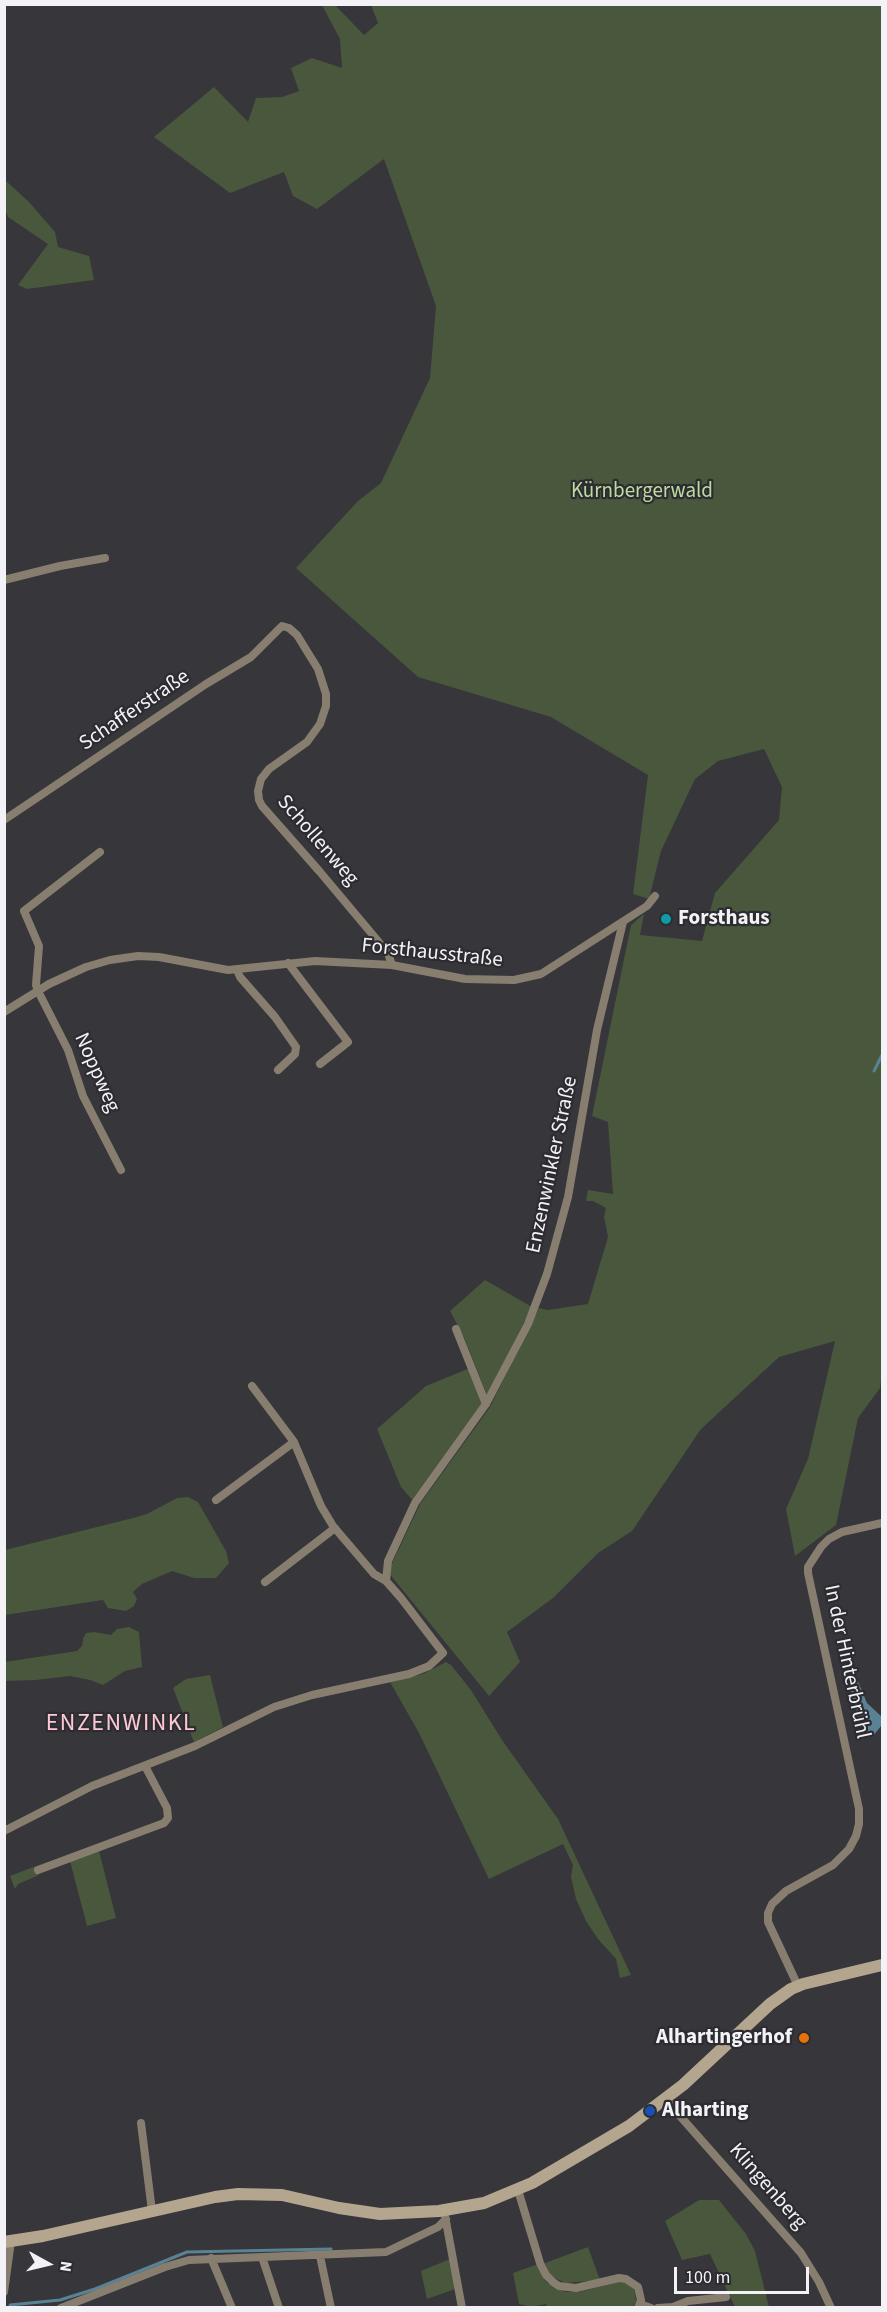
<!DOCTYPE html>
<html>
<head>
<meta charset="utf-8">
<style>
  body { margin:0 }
  #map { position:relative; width:887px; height:2312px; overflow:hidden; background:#36363b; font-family:"Source Sans 3",sans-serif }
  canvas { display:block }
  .frame { position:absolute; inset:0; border:6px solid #f3f2f6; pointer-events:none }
  .north { position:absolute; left:18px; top:2234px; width:60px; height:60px; -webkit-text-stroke:4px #2c2c31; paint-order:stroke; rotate:98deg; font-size:16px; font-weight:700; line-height:24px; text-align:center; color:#f3f2f6 }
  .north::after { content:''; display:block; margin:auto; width:21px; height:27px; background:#f3f2f6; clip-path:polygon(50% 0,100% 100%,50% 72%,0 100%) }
  .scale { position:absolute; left:674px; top:2267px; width:135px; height:27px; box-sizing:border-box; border:3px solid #f3f2f6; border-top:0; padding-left:8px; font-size:18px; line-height:21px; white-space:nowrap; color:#f3f2f6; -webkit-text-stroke:4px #2c2c31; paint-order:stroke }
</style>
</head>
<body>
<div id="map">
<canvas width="887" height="2312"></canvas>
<div class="frame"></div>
<div class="north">N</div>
<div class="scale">100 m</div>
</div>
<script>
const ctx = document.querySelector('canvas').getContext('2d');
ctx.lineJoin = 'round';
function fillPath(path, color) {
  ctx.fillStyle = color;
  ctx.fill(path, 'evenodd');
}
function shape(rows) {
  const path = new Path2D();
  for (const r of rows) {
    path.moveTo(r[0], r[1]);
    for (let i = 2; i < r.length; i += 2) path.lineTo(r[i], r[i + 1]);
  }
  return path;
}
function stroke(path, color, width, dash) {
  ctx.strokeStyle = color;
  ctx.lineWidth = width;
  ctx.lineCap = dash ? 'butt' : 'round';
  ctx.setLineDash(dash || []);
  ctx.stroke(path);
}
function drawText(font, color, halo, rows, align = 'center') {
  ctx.font = font + ' "Source Sans 3",sans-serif';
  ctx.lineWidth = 4.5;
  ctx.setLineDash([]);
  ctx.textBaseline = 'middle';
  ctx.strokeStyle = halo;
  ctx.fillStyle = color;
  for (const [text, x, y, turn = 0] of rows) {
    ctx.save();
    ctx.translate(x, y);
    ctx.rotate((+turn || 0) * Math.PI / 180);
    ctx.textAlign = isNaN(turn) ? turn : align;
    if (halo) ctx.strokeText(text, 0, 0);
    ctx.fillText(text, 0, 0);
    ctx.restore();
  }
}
fillPath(shape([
  [322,5,335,5,364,35,378,23,371,5,882,5,882,1373,880,1388,858,1418,836,1525,795,1556,786,1509,808,1459,835,1341,779,1357,701,1429,632,1531,598,1553,553,1598,507,1632,520,1662,489,1696,388,1572,420,1504,490,1407,539,1308,548,1310,588,1304,608,1237,604,1217,606,1208,593,1201,586,1201,588,1190,613,1194,608,1122,592,1116,631,925,644,914,640,935,702,941,715,893,779,820,782,787,764,749,718,761,695,779,661,851,649,899,633,894,648,775,551,717,418,677,296,568,358,501,381,483,430,378,436,306,384,159,317,209,293,196,284,172,230,193,154,137,214,87,248,122,256,98,282,97,299,91,291,68,312,58,342,68,340,39],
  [5,180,29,202,55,232,58,247,89,256,94,280,27,289,18,285,48,244,8,217,5,209],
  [485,1280,532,1307,487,1395,464,1337,450,1311],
  [470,1368,483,1403,413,1501,401,1487,377,1429,426,1386],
  [188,1497,198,1502,226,1551,229,1563,216,1578,194,1578,172,1571,142,1584,133,1592,137,1599,134,1606,126,1611,108,1608,103,1600,5,1615,5,1550,133,1518,147,1514,177,1498],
  [129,1627,139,1632,142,1667,125,1671,103,1685,90,1680,70,1676,36,1680,5,1681,5,1662,77,1651,82,1646,83,1639,86,1633,94,1632,111,1635,117,1629],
  [446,1662,451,1665,471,1690,502,1740,558,1819,631,1975,620,1978,616,1959,598,1939,586,1921,576,1899,571,1877,573,1865,563,1844,489,1879,419,1733,390,1682,423,1674],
  [210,1675,223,1727,194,1742,173,1688,186,1679],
  [99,1851,116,1918,87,1926,70,1861],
  [36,1866,39,1875,18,1884,15,1889,10,1876],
  [699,2200,719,2200,746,2234,755,2251,769,2307,735,2307,710,2254,682,2260,665,2221],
  [588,2247,600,2280,566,2283,552,2277,548,2271,545,2263],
  [450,2259,455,2289,427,2299,421,2271],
  [538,2264,546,2282,556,2288,567,2292,579,2292,623,2281,634,2288,636,2301,633,2307,547,2308,546,2304,531,2307,519,2304,513,2273]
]), '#49573d');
fillPath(shape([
  [849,1669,853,1670,867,1703,882,1717,881,1726,873,1736,869,1736,865,1732,858,1717,848,1681,847,1672]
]), '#598295');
stroke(shape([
  [874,1071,882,1055],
  [10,2305,60,2300,95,2289,187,2252,331,2249]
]), '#598295', 3);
stroke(shape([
  [4,580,60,566,105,558],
  [4,820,206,684,251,657,282,626,289,628,297,635,318,669,326,694,326,706,320,724,307,742,269,769,261,779,258,791,259,800,262,806,320,872,388,953,392,965],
  [100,852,24,911,39,946,36,985,38,991,68,1050,83,1096,121,1170],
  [288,963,348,1042,320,1064],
  [237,970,240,977,275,1017,296,1047,295,1054,278,1070],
  [4,1012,49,984,86,967,110,960,138,956,159,957,228,970,315,961,392,965,465,979,514,980,541,974,647,906,655,896],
  [456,1329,486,1404],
  [252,1386,294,1442],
  [386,1581,388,1561,415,1503,486,1404,528,1324,547,1274,568,1197,597,1030,623,922],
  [265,1582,335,1528],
  [4,1831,92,1786,195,1746,274,1707,312,1695,409,1674,429,1666,443,1653,401,1598,386,1581,374,1574,333,1526,321,1506,294,1442,216,1500],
  [38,1870,164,1823,168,1818,167,1808,145,1766],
  [798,1986,768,1922,768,1913,772,1904,786,1891,833,1865,849,1849,856,1836,859,1824,859,1809,808,1573,808,1567,821,1547,829,1539,842,1532,882,1523],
  [665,2099,801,2253,819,2282,831,2308],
  [141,2123,152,2211],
  [518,2190,540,2263,546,2275,553,2282,559,2286,576,2288,619,2278,626,2279,638,2287,641,2300,638,2308],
  [445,2216,462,2308],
  [320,2256,331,2308],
  [262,2257,279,2308],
  [211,2258,232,2308],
  [4,2292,11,2241],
  [640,2304,651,2308],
  [61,2308,165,2267,189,2260,386,2252,438,2227,446,2219],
  [658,2308,673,2307,688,2301,726,2297]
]), '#877e6f', 8);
stroke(shape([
  [4,2242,43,2236,215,2197,238,2194,282,2195,339,2208,380,2214,439,2211,484,2203,532,2183,629,2126,683,2085,770,2004,791,1989,803,1984,882,1965]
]), '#b4a68e', 12);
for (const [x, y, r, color] of [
  [666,919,6,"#0f9aa8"],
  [804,2038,6,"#e8710a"],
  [650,2111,6,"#1a4fb4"]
]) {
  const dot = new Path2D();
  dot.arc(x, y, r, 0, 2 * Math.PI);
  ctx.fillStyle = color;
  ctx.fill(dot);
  stroke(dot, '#2c2c31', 2);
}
drawText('21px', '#bcdba1', '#2c2c31', [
  ["Kürnbergerwald",642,492]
]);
drawText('21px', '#f3f2f6', '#2c2c31', [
  ["Schafferstraße",135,711,-34],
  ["Schollenweg",317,841,49],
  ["Forsthausstraße",432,954,6],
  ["Noppweg",96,1073,66],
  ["Enzenwinkler Straße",553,1165,-78],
  ["In der Hinterbrühl",846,1662,78],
  ["Klingenberg",767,2187,49]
]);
drawText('bold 21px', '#f3f2f6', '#2c2c31', [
  ["Forsthaus",678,919],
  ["Alhartingerhof",792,2038,"right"],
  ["Alharting",662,2111]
], 'left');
ctx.letterSpacing = '1.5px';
drawText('24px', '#fcc8d3', '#2c2c31', [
  ["ENZENWINKL",121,1725]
]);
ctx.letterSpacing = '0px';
</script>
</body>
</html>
